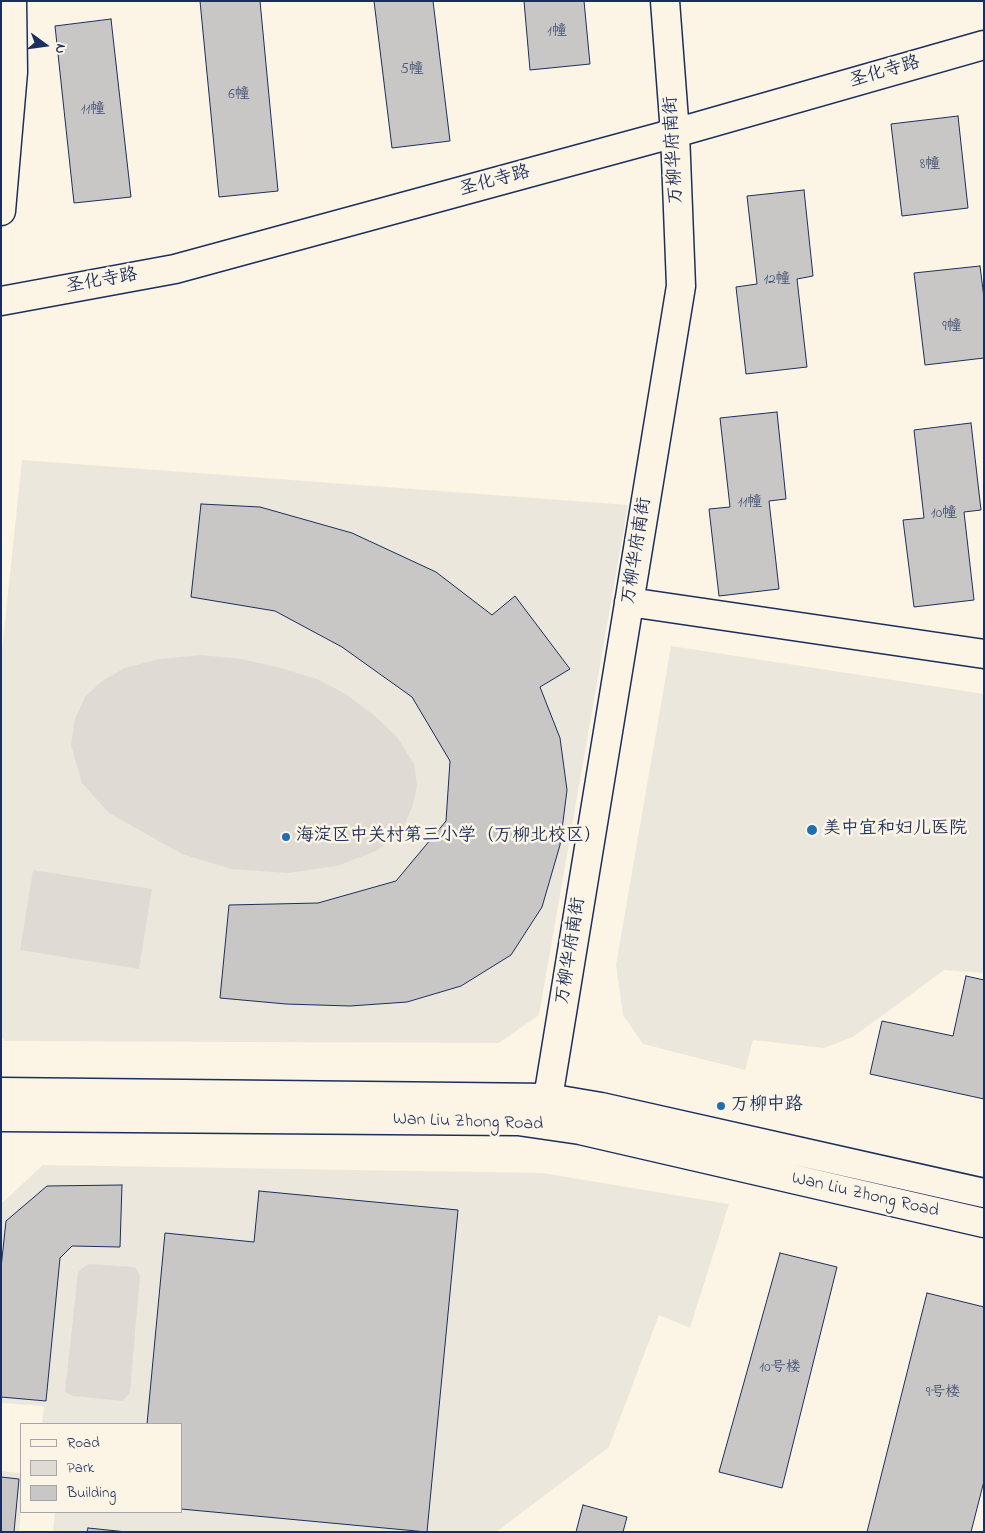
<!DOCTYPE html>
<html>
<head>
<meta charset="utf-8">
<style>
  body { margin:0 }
  #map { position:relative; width:985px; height:1533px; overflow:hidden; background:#fcf5e5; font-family:"Indie Flower",sans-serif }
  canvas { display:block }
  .frame { position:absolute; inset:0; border:2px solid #1b2f5e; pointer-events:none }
  .legend { position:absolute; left:20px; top:1423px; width:162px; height:90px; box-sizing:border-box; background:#fcf5e5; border:1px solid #a2a6af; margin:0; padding:6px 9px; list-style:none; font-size:15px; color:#1b2f5e }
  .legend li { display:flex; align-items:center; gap:10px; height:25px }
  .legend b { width:25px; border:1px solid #a2a6af }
  .north { position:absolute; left:20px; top:20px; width:50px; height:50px; -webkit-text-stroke:4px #fcf5e5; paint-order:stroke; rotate:104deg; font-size:14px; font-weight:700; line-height:20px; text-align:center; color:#1b2f5e }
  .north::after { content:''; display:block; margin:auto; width:18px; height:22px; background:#1b2f5e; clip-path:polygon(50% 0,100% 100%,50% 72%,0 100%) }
</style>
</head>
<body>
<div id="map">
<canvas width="985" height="1533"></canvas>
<div class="frame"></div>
<ul class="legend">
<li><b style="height:6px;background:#fcf5e5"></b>Road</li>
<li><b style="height:14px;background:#dfdbd4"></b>Park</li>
<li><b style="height:14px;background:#c8c7c6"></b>Building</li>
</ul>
<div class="north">N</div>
</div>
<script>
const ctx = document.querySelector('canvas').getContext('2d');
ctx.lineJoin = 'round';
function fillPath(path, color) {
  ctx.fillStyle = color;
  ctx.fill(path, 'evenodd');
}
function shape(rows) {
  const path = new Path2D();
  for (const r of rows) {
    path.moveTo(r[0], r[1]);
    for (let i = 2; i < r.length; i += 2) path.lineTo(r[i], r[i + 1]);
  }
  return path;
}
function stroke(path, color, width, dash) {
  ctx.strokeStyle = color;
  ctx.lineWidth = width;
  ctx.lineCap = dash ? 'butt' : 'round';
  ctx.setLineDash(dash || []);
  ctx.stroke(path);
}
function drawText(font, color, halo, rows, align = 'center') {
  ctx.font = font + ' "Indie Flower","LXGW WenKai TC",sans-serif';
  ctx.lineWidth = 5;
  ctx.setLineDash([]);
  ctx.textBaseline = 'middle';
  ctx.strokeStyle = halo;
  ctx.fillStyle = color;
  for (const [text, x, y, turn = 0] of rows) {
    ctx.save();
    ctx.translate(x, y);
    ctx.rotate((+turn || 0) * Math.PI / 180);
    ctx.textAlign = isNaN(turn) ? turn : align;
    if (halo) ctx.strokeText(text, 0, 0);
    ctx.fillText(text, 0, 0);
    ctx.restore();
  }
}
fillPath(shape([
  [22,460,628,505,539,1015,499,1043,5,1041,1,1037,1,659],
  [671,646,984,694,984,973,944,970,853,1037,824,1048,753,1040,745,1070,643,1044,623,1015,616,965],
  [43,1165,543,1173,729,1204,690,1328,659,1315,609,1447,496,1532,53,1532,55,1512,181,1512,181,1424,42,1424,44,1406,1,1403,1,1204],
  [1,1471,21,1473,21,1511,19,1532,1,1532]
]), '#ece7dc');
fillPath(shape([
  [201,655,241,659,277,667,317,679,344,693,375,716,397,737,414,764,417,785,413,805,401,833,376,851,337,866,288,873,231,869,182,854,109,813,82,783,71,745,75,719,85,697,102,681,125,668,159,659],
  [33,870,152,889,139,969,20,950],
  [88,1264,135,1267,140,1275,130,1392,123,1401,73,1396,65,1392,78,1272]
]), '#dfdbd4');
const building = shape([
  [200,1,260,1,278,191,219,197,200,1],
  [374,1,433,1,450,141,392,148,374,1],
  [524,1,584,1,590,64,530,70,524,1],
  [111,19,131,197,74,203,55,26,111,19],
  [958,116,968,208,902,216,891,124,958,116],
  [804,190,813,276,797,279,807,367,746,374,736,287,757,284,747,196,804,190],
  [980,266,984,298,984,358,925,365,914,273,980,266],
  [777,412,786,499,769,501,779,589,719,596,709,509,730,507,720,418,777,412],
  [971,423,981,510,964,512,974,600,914,607,903,520,924,518,914,430,971,423],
  [201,504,260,507,352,533,436,572,492,615,515,596,570,669,540,687,560,738,567,790,560,845,542,907,511,955,461,986,407,1002,350,1006,286,1004,220,998,229,905,318,903,396,881,446,821,450,761,412,697,342,647,275,611,191,597,201,504],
  [966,976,984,980,984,1099,870,1074,882,1021,953,1036,966,976],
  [122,1185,120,1247,72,1246,60,1258,46,1401,1,1397,1,1268,6,1221,47,1186,122,1185],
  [259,1191,458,1210,427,1532,181,1509,181,1424,147,1424,165,1233,254,1242,259,1191],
  [780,1253,837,1267,782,1488,719,1472,780,1253],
  [927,1293,984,1307,984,1481,971,1532,867,1532,927,1293],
  [1,1477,19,1479,14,1532,1,1532,1,1477],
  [583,1505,627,1517,623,1532,576,1532,583,1505],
  [88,1528,127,1532,87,1532,88,1528]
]);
fillPath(building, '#c8c7c6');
stroke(building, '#1b2f5e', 1);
const minor = shape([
  [1,211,13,72,12,1],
  [1,301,175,269,675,133,984,45],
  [629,602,984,654],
  [1,1092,548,1098,601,1107,984,1193],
  [548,1098,681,286,675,133,665,1],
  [1,1117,518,1121,580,1130,984,1223]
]);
stroke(minor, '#1b2f5e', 31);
stroke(minor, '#fcf5e5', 28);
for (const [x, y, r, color] of [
  [812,830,6,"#1f6fb2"],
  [286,837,5,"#1f6fb2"],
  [721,1106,5,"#1f6fb2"]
]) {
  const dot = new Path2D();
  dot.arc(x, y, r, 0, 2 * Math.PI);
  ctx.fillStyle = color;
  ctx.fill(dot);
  stroke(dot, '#fcf5e5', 2);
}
drawText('15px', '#465578', null, [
  ["1幢",557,33],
  ["5幢",412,71],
  ["6幢",239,96],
  ["11幢",93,111],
  ["8幢",930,166],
  ["12幢",777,281],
  ["9幢",952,328],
  ["11幢",750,504],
  ["10幢",944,515],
  ["10号楼",780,1369],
  ["9号楼",943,1394]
]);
drawText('18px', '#1b2f5e', '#fcf5e5', [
  ["圣化寺路",885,73,-16],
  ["万柳华府南街",675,150,-93],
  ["圣化寺路",495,182,-15],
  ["圣化寺路",102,282,-10],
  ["万柳华府南街",638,551,-81],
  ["万柳华府南街",572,951,-81],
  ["Wan Liu Zhong Road",468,1123,2],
  ["Wan Liu Zhong Road",865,1196,13]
]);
drawText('18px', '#1b2f5e', '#fcf5e5', [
  ["美中宜和妇儿医院",823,830],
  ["海淀区中关村第三小学（万柳北校区）",296,837],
  ["万柳中路",731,1106]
], 'left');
</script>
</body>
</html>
